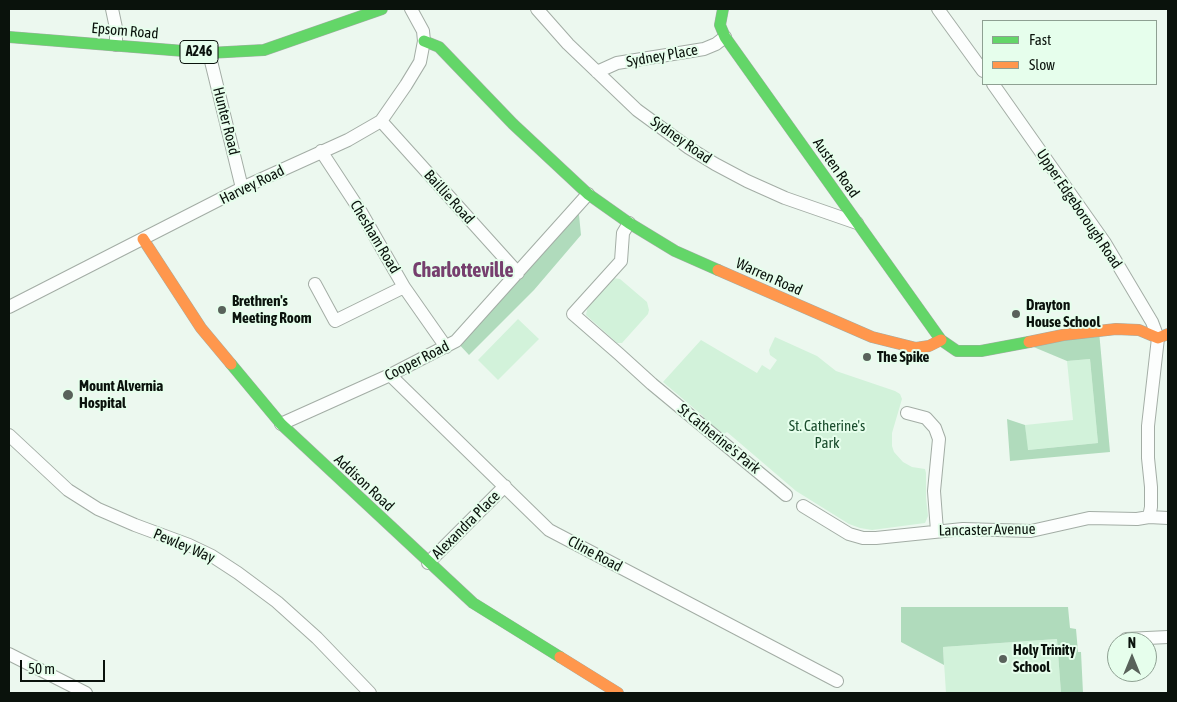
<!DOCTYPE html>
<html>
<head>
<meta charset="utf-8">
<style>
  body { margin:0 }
  #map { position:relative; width:1177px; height:702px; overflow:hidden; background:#ecf8ef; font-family:"Asap Condensed",sans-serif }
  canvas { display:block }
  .frame { position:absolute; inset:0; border:10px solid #0a120c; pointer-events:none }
  .legend { position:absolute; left:982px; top:20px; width:175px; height:65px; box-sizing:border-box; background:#e6feec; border:1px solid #8ea092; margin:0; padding:6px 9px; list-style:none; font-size:15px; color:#0a120c }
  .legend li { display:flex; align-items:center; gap:10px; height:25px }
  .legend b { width:25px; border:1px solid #8ea092 }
  .north { position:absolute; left:1107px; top:632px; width:50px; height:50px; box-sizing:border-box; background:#e6feec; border:1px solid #8ea092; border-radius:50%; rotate:0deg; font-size:14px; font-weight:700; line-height:20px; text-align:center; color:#0a120c }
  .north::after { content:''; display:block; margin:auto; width:18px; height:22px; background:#59625b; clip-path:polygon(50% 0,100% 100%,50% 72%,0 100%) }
  .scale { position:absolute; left:20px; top:660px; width:85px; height:22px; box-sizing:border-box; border:2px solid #0a120c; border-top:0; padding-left:6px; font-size:15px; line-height:18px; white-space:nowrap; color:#0a120c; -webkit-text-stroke:4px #e6feec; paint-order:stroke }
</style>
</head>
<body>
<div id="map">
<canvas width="1177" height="702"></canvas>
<div class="frame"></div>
<ul class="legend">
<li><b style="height:6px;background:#63d668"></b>Fast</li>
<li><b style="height:6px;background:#ff974d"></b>Slow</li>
</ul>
<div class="north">N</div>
<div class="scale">50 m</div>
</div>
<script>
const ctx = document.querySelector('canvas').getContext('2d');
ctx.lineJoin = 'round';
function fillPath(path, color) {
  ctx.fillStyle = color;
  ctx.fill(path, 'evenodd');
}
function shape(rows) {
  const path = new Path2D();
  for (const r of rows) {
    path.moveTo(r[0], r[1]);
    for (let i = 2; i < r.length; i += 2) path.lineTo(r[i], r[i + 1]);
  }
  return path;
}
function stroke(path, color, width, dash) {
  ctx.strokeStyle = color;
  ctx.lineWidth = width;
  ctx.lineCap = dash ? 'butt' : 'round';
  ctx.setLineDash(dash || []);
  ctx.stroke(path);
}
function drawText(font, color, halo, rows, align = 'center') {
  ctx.font = font + ' "Asap Condensed",sans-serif';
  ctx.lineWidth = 4;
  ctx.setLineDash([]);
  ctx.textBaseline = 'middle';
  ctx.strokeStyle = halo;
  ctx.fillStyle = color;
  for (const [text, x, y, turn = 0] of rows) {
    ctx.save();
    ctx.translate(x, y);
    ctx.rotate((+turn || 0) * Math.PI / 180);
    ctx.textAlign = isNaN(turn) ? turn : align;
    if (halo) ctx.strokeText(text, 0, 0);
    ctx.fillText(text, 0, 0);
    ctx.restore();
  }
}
fillPath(shape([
  [613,278,620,279,647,302,649,310,648,314,622,343,617,343,586,315,588,305],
  [518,319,539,339,498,380,478,360],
  [775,337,817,356,836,371,895,391,900,394,902,399,892,433,892,446,894,452,903,462,912,467,925,469,926,473,926,498,928,516,925,523,872,530,860,528,849,524,796,491,727,432,724,434,704,421,703,416,663,382,701,340,757,373,762,365,770,370,777,360,770,355,769,350],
  [1090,359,1098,443,1027,450,1025,425,1073,420,1067,361],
  [1057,639,1061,693,946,693,943,647]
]), '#d2f2da');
fillPath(shape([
  [578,205,581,235,534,290,469,355,456,341],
  [1099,331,1110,452,1010,461,1007,419,1025,425,1028,450,1098,443,1090,359,1067,361,1024,343],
  [901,607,1068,607,1070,628,1076,629,1078,652,1081,652,1083,693,1061,693,1057,639,943,647,944,665,901,642]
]), '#b0dbbc');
const street = shape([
  [112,9,116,28,116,45],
  [537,9,568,44,637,110,689,148,715,164,747,181,785,198,857,223],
  [938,9,983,71],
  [209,53,242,188],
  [597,72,617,63,704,49,716,44,725,37],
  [993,84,1105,243,1152,322,1158,338,1148,426,1148,458,1151,487,1151,507,1149,517],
  [381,121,518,273],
  [321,151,361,212,404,287,446,347],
  [629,223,623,233,621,261,573,314,619,354,652,384,786,495],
  [315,284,335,321,404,287],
  [9,307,242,188,348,140,381,121,406,85,420,62,424,41,423,31,411,9],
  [390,375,549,530,837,681],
  [907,413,926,418,935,428,939,439,934,491,937,531],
  [281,424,390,375,456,341,588,194],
  [9,435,68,490,98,509,135,525,189,545,212,556,238,573,277,602,317,638,370,693],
  [803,506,849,534,863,538,876,538,963,529,1031,531,1089,518,1137,519,1149,517,1168,518],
  [428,563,505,486],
  [1126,639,1168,637],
  [9,654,86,693]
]);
const fast = shape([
  [723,9,720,25,725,37,941,340,957,351,981,351,1029,342],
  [9,37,209,53,264,50,382,9],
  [424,41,439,47,513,124,588,194,629,223,675,251,718,270],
  [231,364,281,424,473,603,560,657]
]);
const slow = shape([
  [143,239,201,328,231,364],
  [718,270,872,337,916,348,929,346,941,340],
  [1029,342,1063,335,1116,329,1139,330,1158,338,1168,334],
  [560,657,618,693]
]);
stroke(street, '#a3ada5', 14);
stroke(fast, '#a3ada5', 12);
stroke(slow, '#a3ada5', 12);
stroke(street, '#fcfefd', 12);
stroke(fast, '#63d668', 11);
stroke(slow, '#ff974d', 11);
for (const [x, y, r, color] of [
  [222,310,5,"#59625b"],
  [1016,314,5,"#59625b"],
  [867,357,5,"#59625b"],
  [68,395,6,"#59625b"],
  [1003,659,5,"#59625b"]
]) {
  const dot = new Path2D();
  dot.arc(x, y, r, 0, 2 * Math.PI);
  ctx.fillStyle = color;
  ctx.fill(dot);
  stroke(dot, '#e6feec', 2);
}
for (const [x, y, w] of [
  [199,52,38]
]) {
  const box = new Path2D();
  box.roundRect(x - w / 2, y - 11.5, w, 23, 4);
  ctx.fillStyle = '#e6feec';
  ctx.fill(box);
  stroke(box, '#0a120c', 1);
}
drawText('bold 14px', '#0a120c', null, [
  ["A246",199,52]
]);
drawText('15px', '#0a120c', '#e6feec', [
  ["Epsom Road",125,31,5],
  ["Sydney Place",662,56,-10],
  ["Hunter Road",226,121,76],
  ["Sydney Road",681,140,35],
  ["Austen Road",836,168,55],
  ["Harvey Road",252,185,-26],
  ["Baillie Road",449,197,48],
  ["Upper Edgeborough Road",1079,209,56],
  ["Chesham Road",375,237,59],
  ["Warren Road",769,277,24],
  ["Cooper Road",417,361,-27],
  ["St Catherine's Park",719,439,39],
  ["Addison Road",364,483,43],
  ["Alexandra Place",466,525,-45],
  ["Lancaster Avenue",987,530,-1],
  ["Pewley Way",184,546,23],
  ["Cline Road",595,554,28]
]);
drawText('bold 15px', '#0a120c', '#e6feec', [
  ["Brethren's",232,301],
  ["Meeting Room",232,318],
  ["Drayton",1026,305],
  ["House School",1026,322],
  ["The Spike",877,357],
  ["Mount Alvernia",79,386],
  ["Hospital",79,403],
  ["Holy Trinity",1013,650],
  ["School",1013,667]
], 'left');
drawText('15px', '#1a4d2d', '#e6feec', [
  ["St. Catherine's",827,426],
  ["Park",827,443]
]);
drawText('bold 20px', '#763f6e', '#e6feec', [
  ["Charlotteville",463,271]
]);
</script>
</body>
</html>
